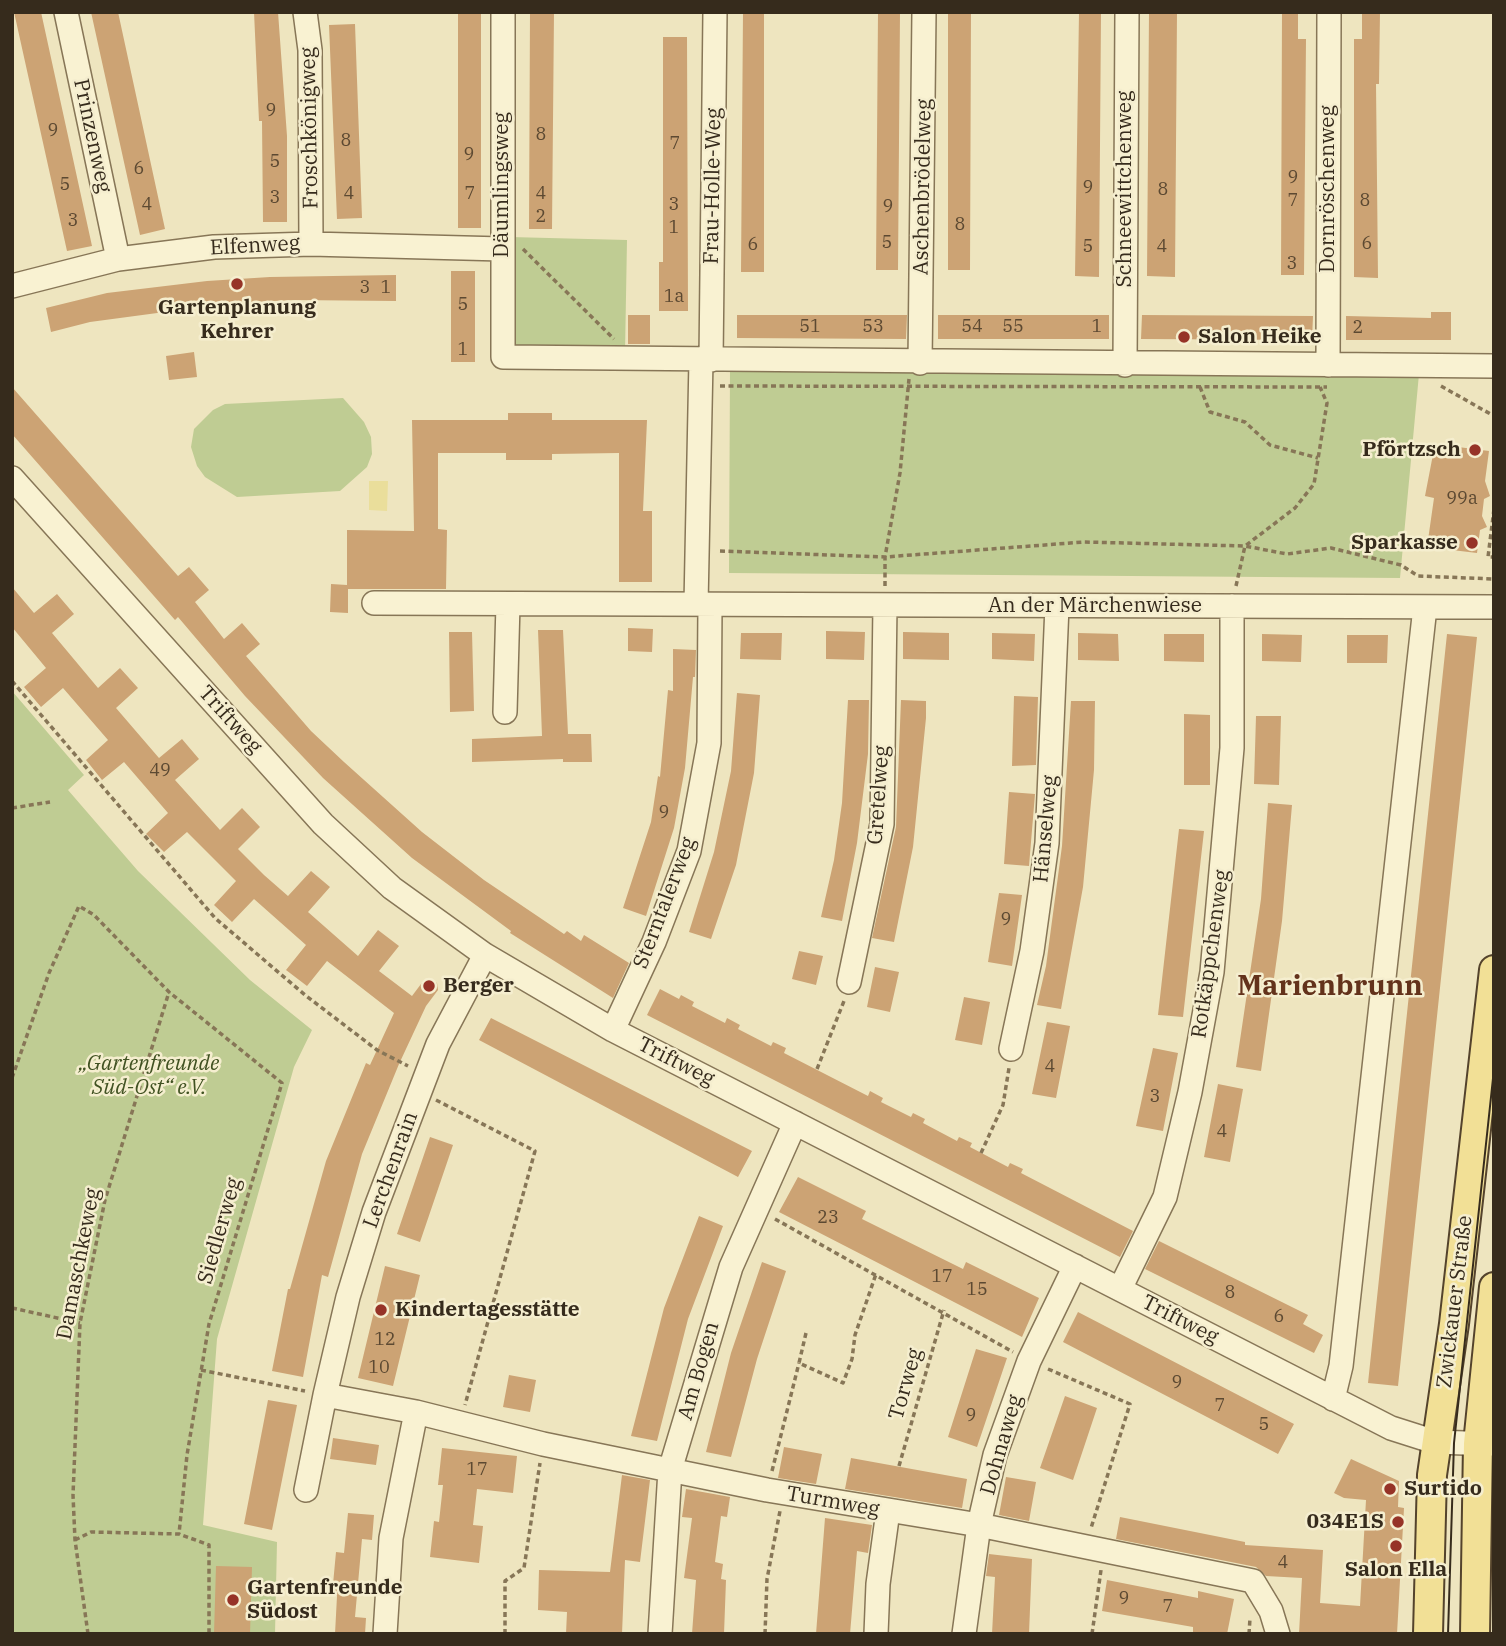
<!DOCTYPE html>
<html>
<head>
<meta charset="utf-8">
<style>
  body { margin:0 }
  #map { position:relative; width:1506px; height:1646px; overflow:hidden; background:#eee5bf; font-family:"IBM Plex Serif",serif }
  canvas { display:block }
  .frame { position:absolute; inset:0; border:14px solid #362b1c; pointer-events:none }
</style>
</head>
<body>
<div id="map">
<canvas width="1506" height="1646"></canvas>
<div class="frame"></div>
</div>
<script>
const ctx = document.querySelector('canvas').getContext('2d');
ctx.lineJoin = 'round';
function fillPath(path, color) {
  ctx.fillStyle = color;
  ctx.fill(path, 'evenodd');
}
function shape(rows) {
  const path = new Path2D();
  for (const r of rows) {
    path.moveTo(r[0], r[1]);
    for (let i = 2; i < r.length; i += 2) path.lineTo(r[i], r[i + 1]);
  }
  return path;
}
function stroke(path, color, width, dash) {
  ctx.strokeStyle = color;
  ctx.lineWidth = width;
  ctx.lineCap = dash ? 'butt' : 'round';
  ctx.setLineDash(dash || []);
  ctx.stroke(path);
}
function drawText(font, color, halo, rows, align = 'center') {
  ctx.font = font + ' "IBM Plex Serif",serif';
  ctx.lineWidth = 5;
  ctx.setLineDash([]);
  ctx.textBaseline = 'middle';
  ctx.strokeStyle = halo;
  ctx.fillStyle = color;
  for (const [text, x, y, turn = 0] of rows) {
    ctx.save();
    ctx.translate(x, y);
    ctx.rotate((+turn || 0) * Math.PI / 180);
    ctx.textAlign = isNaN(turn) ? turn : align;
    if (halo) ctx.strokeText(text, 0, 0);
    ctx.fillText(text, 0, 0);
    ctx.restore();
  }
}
fillPath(shape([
  [510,237,627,240,625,353,517,351,512,344],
  [730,369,1419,374,1400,578,729,573],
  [343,398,364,422,371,437,372,454,367,467,340,491,237,497,205,477,197,466,191,447,194,429,213,410,225,404],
  [12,691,84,775,68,790,138,871,250,980,312,1030,294,1067,217,1339,203,1525,277,1542,275,1634,12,1634]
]), '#bfcc93');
fillPath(shape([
  [369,481,388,481,387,511,369,510]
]), '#eade9b');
fillPath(shape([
  [14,12,41,12,92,246,67,251],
  [91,12,118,12,165,229,140,235],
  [254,12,278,12,287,136,287,222,263,222,262,121,259,121],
  [458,12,481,12,481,228,458,228],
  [530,12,554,12,552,229,529,229],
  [743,12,764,12,764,272,741,272],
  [878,12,900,12,898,270,876,270],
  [948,12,971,12,970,270,948,270],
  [1079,12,1101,12,1099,277,1075,276],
  [1149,12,1177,12,1175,277,1147,276],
  [1282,12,1298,12,1298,39,1306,39,1304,275,1281,275],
  [1362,12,1380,12,1379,84,1376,84,1378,278,1354,277,1354,39,1362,39],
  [355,24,362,218,337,219,329,25],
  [663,37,687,37,688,311,659,311,659,262,663,262],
  [451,271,475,271,475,362,451,362],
  [396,275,396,301,293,300,232,303,90,322,51,332,46,308,107,293,207,281,270,277],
  [1431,312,1451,312,1451,340,1346,340,1346,316,1431,318],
  [628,315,650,315,650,344,628,344],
  [737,315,907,315,906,339,737,338],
  [938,315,1109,315,1109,339,938,339],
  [1142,315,1313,316,1312,340,1141,339],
  [194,352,197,377,169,380,166,356],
  [12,387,178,576,189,567,209,590,195,602,224,639,242,623,260,644,246,656,311,731,344,762,422,832,484,880,564,934,567,931,581,941,584,935,629,963,613,998,510,933,511,931,412,858,323,778,245,696,178,617,175,620,12,434],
  [508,413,552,413,552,420,647,420,643,511,652,511,652,582,619,582,619,453,552,454,552,460,506,460,506,453,438,453,438,529,447,530,446,589,348,589,348,613,330,612,331,584,347,585,347,530,414,531,412,420,508,420],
  [1435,444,1489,451,1485,481,1490,496,1484,499,1482,516,1487,527,1480,530,1477,553,1427,547,1434,498,1425,496],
  [12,587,34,613,57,594,74,614,52,633,98,688,120,668,138,688,116,708,159,758,182,739,199,759,175,780,220,830,242,808,260,827,238,849,264,875,288,896,311,871,330,887,308,912,358,956,378,930,399,946,379,971,412,996,424,980,431,979,437,983,438,990,426,1006,399,1064,362,1154,328,1277,322,1275,303,1377,272,1371,288,1289,290,1289,326,1161,366,1063,370,1065,394,1013,327,961,307,986,286,970,306,945,254,899,232,922,214,905,236,881,187,832,164,852,146,834,168,813,124,762,102,780,86,760,108,740,63,688,41,707,24,687,46,668,12,627],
  [628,628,653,629,652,652,628,651],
  [538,630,563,630,568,734,591,734,592,762,563,762,563,759,472,762,472,739,542,736],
  [826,631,865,632,864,660,826,659],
  [449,632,472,632,474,711,450,712],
  [903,632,949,633,949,660,903,659],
  [741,633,782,633,781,660,740,659],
  [992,633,1035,634,1034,661,992,659],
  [1078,633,1118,634,1119,661,1078,660],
  [1164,634,1204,634,1204,662,1164,661],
  [1262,634,1302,635,1301,662,1262,661],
  [1447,634,1477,637,1398,1386,1368,1383],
  [1347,635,1388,635,1387,663,1347,663],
  [673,649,696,650,695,677,693,677,685,768,674,828,646,916,623,908,651,822,658,776,660,777,668,690,673,691],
  [737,693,760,695,754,773,736,865,711,939,689,932,714,852,731,771],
  [1014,696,1038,697,1036,765,1012,766],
  [848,700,869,700,868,754,857,843,842,921,821,917,834,860,842,803],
  [901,700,926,701,926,718,913,847,894,942,872,938,896,827],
  [1071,701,1095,701,1094,770,1083,887,1061,1009,1037,1005,1046,966,1062,846],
  [1184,714,1210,715,1210,785,1184,785],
  [1256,716,1281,716,1279,785,1254,784],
  [1009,792,1035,794,1029,866,1004,864],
  [1268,803,1292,805,1282,921,1261,1071,1236,1067,1261,899],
  [1179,829,1204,831,1183,1017,1158,1015],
  [999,893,1022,895,1012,966,988,962],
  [799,951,823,956,816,985,792,979],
  [875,967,899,972,890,1012,867,1007],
  [660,989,679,999,681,995,694,1002,692,1006,725,1023,727,1018,740,1025,738,1029,771,1046,773,1042,786,1048,784,1053,868,1096,870,1091,883,1098,881,1102,911,1117,913,1113,925,1119,923,1123,957,1141,959,1137,972,1143,970,1147,1008,1167,1010,1163,1023,1169,1021,1173,1133,1231,1120,1257,647,1015],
  [964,997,990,1002,982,1045,955,1040],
  [491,1018,752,1151,738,1177,479,1040],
  [1047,1022,1070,1026,1056,1098,1032,1094],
  [1153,1048,1178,1053,1163,1131,1136,1126],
  [1218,1084,1243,1089,1230,1162,1204,1157],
  [430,1137,453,1145,420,1242,397,1234],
  [798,1177,866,1211,862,1219,963,1269,966,1262,1039,1298,1022,1337,779,1212],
  [699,1216,723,1226,688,1319,657,1441,631,1436,664,1308],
  [1159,1241,1308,1315,1303,1324,1323,1335,1314,1353,1145,1269],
  [762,1262,786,1271,757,1359,731,1457,706,1452,731,1353],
  [385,1266,420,1275,393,1386,358,1378],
  [1078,1312,1294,1424,1278,1454,1063,1342],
  [976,1349,1007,1358,977,1447,948,1437],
  [509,1375,536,1380,530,1412,503,1407],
  [1065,1396,1097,1408,1073,1480,1040,1468],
  [268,1400,297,1405,272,1530,244,1524],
  [333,1438,379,1445,376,1465,330,1459],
  [784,1447,822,1454,816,1484,778,1478],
  [442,1448,517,1456,513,1493,477,1489,473,1525,483,1526,479,1563,430,1557,434,1521,439,1522,443,1485,438,1485],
  [851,1458,967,1479,962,1508,845,1489],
  [1351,1459,1399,1481,1398,1507,1404,1508,1397,1634,1299,1634,1302,1578,1266,1576,1256,1567,1116,1539,1120,1517,1245,1542,1245,1545,1323,1550,1320,1603,1360,1606,1366,1500,1344,1498,1334,1493],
  [622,1475,650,1480,640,1562,625,1560,622,1634,566,1634,567,1612,538,1610,539,1570,610,1572],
  [1006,1477,1036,1482,1029,1521,999,1515],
  [686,1489,730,1497,727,1517,721,1516,715,1562,723,1564,721,1579,726,1580,724,1634,692,1634,696,1580,684,1578,692,1518,682,1517],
  [348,1513,374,1515,372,1540,362,1539,355,1617,366,1618,365,1634,335,1634,337,1596,332,1595,336,1552,344,1553],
  [825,1518,872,1525,868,1553,857,1551,850,1634,816,1634],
  [989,1554,1032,1559,1029,1634,992,1634,995,1577,986,1576],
  [216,1566,252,1567,250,1634,214,1634],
  [1107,1580,1198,1598,1198,1591,1234,1599,1227,1634,1193,1634,1193,1627,1102,1611]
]), '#cca374');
const minor = shape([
  [66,12,118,259],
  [305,12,310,50,311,244],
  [503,12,503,357,1494,366],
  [12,286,118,259,214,247,311,244,502,249],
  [711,360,715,12],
  [920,363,924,12],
  [1125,365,1127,12],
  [1328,365,1329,12],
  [12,478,323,824,392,888,485,955,613,1030,1391,1428,1435,1442,1494,1444],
  [374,603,1494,607],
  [696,604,701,360],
  [505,712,508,604],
  [849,982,882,824,885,605],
  [613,1030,654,942,689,851,709,743,710,605],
  [1011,1049,1032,951,1047,843,1057,606],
  [1120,1289,1165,1197,1190,1092,1212,972,1232,748,1232,606],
  [1333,1399,1341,1366,1425,607],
  [416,1412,543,1444,767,1490,979,1525,1253,1581,1271,1611,1278,1634],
  [306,1490,325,1395],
  [385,1634,391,1538,416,1412,325,1395,348,1297,374,1212,438,1044,485,955],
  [660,1634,670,1470,731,1267,795,1123],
  [876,1634,878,1584,888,1511],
  [964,1634,979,1525,995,1455,1029,1361,1075,1266]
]);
const major = shape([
  [1428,1634,1432,1475,1454,1324,1494,970],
  [1475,1634,1478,1444,1494,1287]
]);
stroke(minor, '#877657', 26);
stroke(major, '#54432c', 32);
stroke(shape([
  [523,249,614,339],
  [720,386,1327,387],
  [1441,386,1494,416],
  [1200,387,1210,412,1245,422,1270,445,1318,458],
  [1494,509,1488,557,1494,557],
  [720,551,885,557,1084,542,1245,546,1287,554,1331,548,1401,565,1418,576,1494,579],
  [885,586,885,557,900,473,909,379],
  [1236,586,1245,546,1295,508,1314,484,1327,403,1320,387],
  [12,681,215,918,305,995,377,1050,408,1066],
  [12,808,50,802],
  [817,1069,844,1001],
  [12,1078,49,973,79,906,94,915,169,992,282,1083,209,1324,187,1455,179,1534],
  [436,1100,535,1151,465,1405],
  [981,1153,1003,1105,1009,1068],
  [775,1219,1013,1352],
  [12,1308,80,1323],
  [806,1333,799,1363,843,1383,852,1359,855,1335,876,1274],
  [1048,1369,1130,1404,1091,1528],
  [201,1370,305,1391],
  [899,1466,944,1310],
  [772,1471,799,1363],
  [75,1540,91,1532,179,1534,209,1545,209,1634],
  [88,1634,75,1540,73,1495,80,1323,105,1200,169,992],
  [505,1634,505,1581,524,1568,540,1463],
  [765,1634,767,1579,780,1511],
  [1092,1634,1101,1570],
  [1249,1634,1250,1618]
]), '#877657', 3.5, [5, 3.5]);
stroke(minor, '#f9f2d2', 23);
stroke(major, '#f2e096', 28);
stroke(shape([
  [1448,1634,1454,1443,1494,1069]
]), '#362b1c', 2);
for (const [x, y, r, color] of [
  [237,284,7,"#963327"],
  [1184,337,7,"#963327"],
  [1475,450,7,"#963327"],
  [1472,543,7,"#963327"],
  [429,986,7,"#963327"],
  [381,1310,7,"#963327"],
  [1390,1489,7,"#963327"],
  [1398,1522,7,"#963327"],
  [1396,1546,7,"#963327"],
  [233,1600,7,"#963327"]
]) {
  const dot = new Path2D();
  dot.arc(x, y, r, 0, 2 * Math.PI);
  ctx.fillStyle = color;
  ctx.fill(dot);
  stroke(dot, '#f5eecf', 2.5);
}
drawText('18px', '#5c4932', null, [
  ["9",271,111],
  ["9",53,131],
  ["8",541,135],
  ["8",346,141],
  ["7",675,144],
  ["9",469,155],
  ["5",275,162],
  ["6",139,169],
  ["9",1293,178],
  ["5",65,185],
  ["9",1088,188],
  ["8",1163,190],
  ["4",349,194],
  ["7",470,194],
  ["4",541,194],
  ["3",275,198],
  ["7",1293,201],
  ["8",1365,201],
  ["4",147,205],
  ["3",674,205],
  ["9",888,207],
  ["2",541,217],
  ["3",73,221],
  ["8",960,225],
  ["1",674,228],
  ["5",887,243],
  ["6",1367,244],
  ["6",753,245],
  ["5",1088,247],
  ["4",1162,247],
  ["3",1292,264],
  ["3",365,288],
  ["1",386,288],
  ["1a",674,297],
  ["5",463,305],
  ["51",810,327],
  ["53",873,327],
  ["54",972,327],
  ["55",1013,327],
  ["1",1097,327],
  ["2",1358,328],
  ["1",463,350],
  ["99a",1462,499],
  ["49",160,771],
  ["9",664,813],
  ["9",1006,920],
  ["4",1050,1067],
  ["3",1155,1097],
  ["4",1222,1132],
  ["23",828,1218],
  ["17",942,1277],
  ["15",977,1290],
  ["8",1230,1293],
  ["6",1279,1317],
  ["12",385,1340],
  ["10",379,1368],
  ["9",1177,1383],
  ["7",1220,1406],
  ["9",971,1416],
  ["5",1264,1425],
  ["17",477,1470],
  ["4",1283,1563],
  ["9",1124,1599],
  ["7",1168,1607]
]);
drawText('21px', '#362b1c', '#f5eecf', [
  ["Froschkönigweg",310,128,-91],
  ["Prinzenweg",92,136,78],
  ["Däumlingsweg",502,185,-90],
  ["Frau-Holle-Weg",713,186,-89],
  ["Aschenbrödelweg",923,187,-89],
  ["Schneewittchenweg",1125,189,-90],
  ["Dornröschenweg",1328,189,-90],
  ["Elfenweg",255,246,-3],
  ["An der Märchenwiese",1095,606],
  ["Triftweg",230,720,48],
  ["Gretelweg",879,795,-86],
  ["Hänselweg",1046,829,-85],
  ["Sterntalerweg",665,903,-69],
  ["Rotkäppchenweg",1211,954,-82],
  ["Triftweg",676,1062,27],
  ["Lerchenrain",391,1170,-70],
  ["Siedlerweg",220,1231,-74],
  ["Damaschkeweg",79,1264,-79],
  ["Zwickauer Straße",1455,1302,-83],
  ["Triftweg",1180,1320,27],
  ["Am Bogen",699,1371,-74],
  ["Torweg",906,1384,-74],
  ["Dohnaweg",1002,1445,-74],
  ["Turmweg",833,1502,10]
]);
drawText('bold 21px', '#362b1c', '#f5eecf', [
  ["Gartenplanung",237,308,"center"],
  ["Kehrer",237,332,"center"],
  ["Salon Heike",1198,337],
  ["Pförtzsch",1461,450,"right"],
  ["Sparkasse",1458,543,"right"],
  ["Berger",443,986],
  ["Kindertagesstätte",395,1310],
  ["Surtido",1404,1489],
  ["034E1S",1384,1522,"right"],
  ["Salon Ella",1396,1570,"center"],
  ["Gartenfreunde",247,1588],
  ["Südost",247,1612]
], 'left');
drawText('italic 21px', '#415222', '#f5eecf', [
  ["„Gartenfreunde",149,1064],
  ["Süd-Ost“ e.V.",149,1088]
]);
drawText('bold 28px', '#63321b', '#f5eecf', [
  ["Marienbrunn",1330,987]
]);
</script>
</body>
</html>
